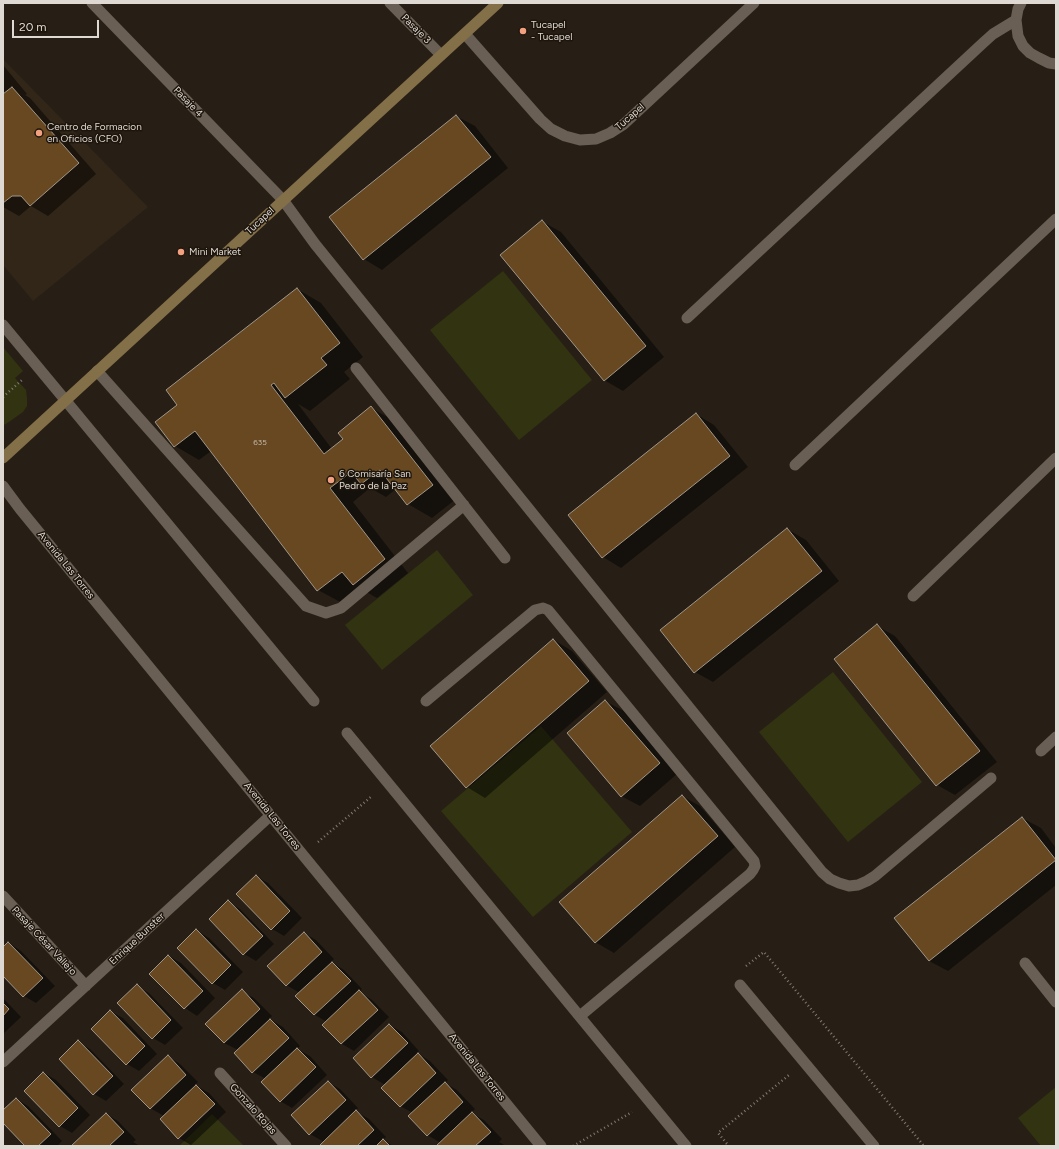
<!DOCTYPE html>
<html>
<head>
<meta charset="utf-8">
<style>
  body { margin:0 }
  #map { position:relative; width:1059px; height:1149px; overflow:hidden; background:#271f16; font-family:Figtree,sans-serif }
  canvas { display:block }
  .frame { position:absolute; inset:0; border:4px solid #ded9d2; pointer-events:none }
  .scale { position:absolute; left:12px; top:20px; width:87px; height:18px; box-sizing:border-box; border:2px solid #ded9d2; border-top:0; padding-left:5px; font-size:12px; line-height:14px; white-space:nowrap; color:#ded9d2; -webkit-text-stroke:3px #1e160d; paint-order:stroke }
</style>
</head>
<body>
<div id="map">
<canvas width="1059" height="1149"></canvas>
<div class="frame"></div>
<div class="scale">20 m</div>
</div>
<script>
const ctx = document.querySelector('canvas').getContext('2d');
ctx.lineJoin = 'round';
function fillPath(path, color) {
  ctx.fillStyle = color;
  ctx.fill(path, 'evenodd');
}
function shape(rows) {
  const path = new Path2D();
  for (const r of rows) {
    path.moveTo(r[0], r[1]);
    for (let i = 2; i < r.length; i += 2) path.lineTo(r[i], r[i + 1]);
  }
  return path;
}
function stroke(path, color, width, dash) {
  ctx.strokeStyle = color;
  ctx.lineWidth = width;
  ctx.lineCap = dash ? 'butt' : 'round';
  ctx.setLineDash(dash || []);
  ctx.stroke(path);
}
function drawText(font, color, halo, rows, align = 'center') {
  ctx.font = font + ' Figtree,sans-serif';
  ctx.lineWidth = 3;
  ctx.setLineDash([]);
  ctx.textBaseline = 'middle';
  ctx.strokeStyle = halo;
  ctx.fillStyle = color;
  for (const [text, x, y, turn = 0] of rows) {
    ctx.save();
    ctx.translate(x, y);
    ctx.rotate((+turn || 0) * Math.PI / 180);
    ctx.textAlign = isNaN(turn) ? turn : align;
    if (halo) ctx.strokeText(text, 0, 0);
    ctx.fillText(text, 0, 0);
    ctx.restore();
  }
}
fillPath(shape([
  [3,59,148,207,33,301,3,265]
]), '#312617');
fillPath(shape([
  [503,271,592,380,519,440,430,330],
  [3,347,23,371,15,378,26,390,27,398,27,406,23,412,6,424,3,425],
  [437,550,473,595,382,670,345,625],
  [833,672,922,782,848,842,759,732],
  [541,726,632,832,533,917,441,811],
  [1056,1087,1056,1146,1041,1146,1018,1118],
  [212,1114,244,1146,179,1146]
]), '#313311');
fillPath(shape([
  [3,65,27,94,25,95,30,98,96,174,48,216,31,206,19,216,3,207],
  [456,116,475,126,508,168,382,270,364,259],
  [543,222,561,232,664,357,623,391,604,380],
  [297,289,321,303,363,357,344,372,350,379,310,411,298,404,332,449,344,439,371,408,395,421,456,499,432,518,408,504,396,489,386,497,370,488,353,502,408,573,377,598,361,589,342,603,318,590,211,451,199,460,175,446,179,405],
  [696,414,714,425,748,467,621,568,603,557],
  [787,529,806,540,839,581,713,682,695,672],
  [877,626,895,636,997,762,955,795,937,785],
  [554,640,572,651,607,692,485,798,467,787],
  [605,701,624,711,677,774,640,806,621,796],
  [682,796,700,806,735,847,614,953,595,942],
  [1022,818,1041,828,1056,848,1056,885,948,971,929,961],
  [256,876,268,883,302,918,284,936,272,929],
  [228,902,240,909,274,944,256,961,244,954,210,919],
  [196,930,209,938,243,972,225,990,213,983],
  [304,933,316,940,334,959,331,962,344,970,362,989,359,992,371,999,389,1017,354,1051,342,1044,324,1025,327,1022,315,1015,297,996,300,993,286,985],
  [9,943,21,951,55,986,36,1003,24,996,3,974,3,949],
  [169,956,181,963,215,998,197,1016,185,1008],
  [137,986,149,993,183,1028,165,1045,153,1038,119,1003],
  [242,991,254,998,272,1016,269,1019,283,1027,300,1046,297,1049,310,1056,327,1075,292,1108,280,1101,266,1079,253,1072,238,1050,224,1043],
  [3,998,21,1017,3,1034],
  [110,1011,123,1018,157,1054,139,1071,127,1064,93,1029],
  [389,1025,402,1032,419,1051,417,1053,430,1061,448,1080,445,1083,457,1090,475,1109,471,1113,484,1120,502,1139,499,1142,506,1146,438,1146,441,1143,427,1135,413,1113,400,1106,385,1085,372,1077],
  [78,1042,90,1049,124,1084,106,1101,94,1094,60,1059],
  [168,1056,180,1064,198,1082,195,1085,209,1093,226,1112,191,1145,179,1138,164,1116,150,1108],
  [44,1073,56,1080,90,1115,72,1133,60,1126],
  [328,1082,340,1089,358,1108,355,1111,369,1119,386,1137,383,1140,393,1146,322,1146,324,1142,310,1134,292,1115],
  [16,1099,28,1106,62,1141,57,1146,27,1146,3,1122,3,1112],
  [106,1114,118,1121,136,1140,133,1142,140,1146,72,1146]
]), '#0007');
const building = shape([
  [12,87,79,163,30,206,21,196,12,196,3,203,3,94,12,87],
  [456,115,491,157,363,260,329,217,456,115],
  [542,220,646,346,604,381,500,255,542,220],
  [297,288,340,343,321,358,327,365,285,398,274,383,271,385,324,454,343,439,338,433,371,406,433,485,407,505,380,470,361,484,351,472,330,488,385,559,353,585,342,572,317,591,195,431,174,447,155,422,177,405,166,390,297,288],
  [696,413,730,456,602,558,568,515,696,413],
  [787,528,822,571,694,673,660,630,787,528],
  [877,624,980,751,936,786,834,659,877,624],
  [553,639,589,681,466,788,430,746,553,639],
  [605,700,660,763,621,797,567,733,605,700],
  [682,795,718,836,595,943,559,902,682,795],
  [1022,817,1056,860,929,961,894,918,1022,817],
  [256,875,290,911,271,930,236,894,256,875],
  [228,900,263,936,243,955,209,919,228,900],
  [196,929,231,965,212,984,177,948,196,929],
  [304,932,322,952,286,986,267,966,304,932],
  [8,942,43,978,23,997,3,976,3,947,8,942],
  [168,955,203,991,184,1009,149,974,168,955],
  [332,962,351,981,314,1015,295,996,332,962],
  [137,984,171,1020,152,1039,117,1003,137,984],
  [242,989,260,1009,224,1043,205,1024,242,989],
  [359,990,378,1010,341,1044,322,1025,359,990],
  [3,1003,9,1009,3,1016,3,1003],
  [110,1010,145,1046,126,1065,91,1029,110,1010],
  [270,1019,289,1038,252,1073,234,1053,270,1019],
  [389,1024,408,1043,371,1078,353,1058,389,1024],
  [78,1040,113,1076,93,1095,59,1059,78,1040],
  [297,1048,316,1067,280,1102,261,1082,297,1048],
  [418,1053,436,1073,400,1107,381,1088,418,1053],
  [168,1055,186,1075,150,1109,131,1090,168,1055],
  [43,1072,78,1108,59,1127,24,1091,43,1072],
  [328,1081,346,1100,309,1135,291,1115,328,1081],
  [445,1082,463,1102,427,1136,408,1116,445,1082],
  [196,1085,215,1104,178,1139,160,1119,196,1085],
  [16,1098,51,1134,38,1146,25,1146,3,1123,3,1110,16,1098],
  [356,1110,374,1130,357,1146,321,1146,320,1145,356,1110],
  [472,1112,491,1132,475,1146,436,1146,472,1112],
  [106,1113,124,1132,109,1146,71,1146,106,1113],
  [383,1139,390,1146,376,1146,383,1139]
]);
fillPath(building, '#674820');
stroke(building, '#a0968a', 1);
stroke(shape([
  [3,397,22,380],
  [318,842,372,796],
  [746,966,764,952,924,1146],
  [573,1146,632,1112],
  [726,1146,728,1145,718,1133,789,1075]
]), '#827c74', 2.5, [1, 3]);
stroke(shape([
  [283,200,315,244,822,872,830,879,839,883,849,886,858,885,867,881,875,876,991,778],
  [356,368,505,558],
  [97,371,306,606,326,613,341,608,464,505],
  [66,401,314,701],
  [426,701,535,610,543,608,548,610,754,861,755,866,753,870,750,874,580,1016],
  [1025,963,1056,1002],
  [740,985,874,1146]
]), '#695f54', 11);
stroke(shape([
  [92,3,283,200],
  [390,3,441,55],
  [1021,3,1018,9,1016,20,1018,36,1023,46,1030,53,1039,58,1049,63,1056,64],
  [465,34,540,119,551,129,565,136,580,140,596,139,610,133,624,124,754,3],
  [687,318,983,43,993,34,1016,20],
  [3,325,66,401],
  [795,465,1056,219],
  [3,486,20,509,541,1146],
  [913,596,1056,458],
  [347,733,686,1146],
  [1041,751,1056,737],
  [3,896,86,986],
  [3,1062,271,815],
  [220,1073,286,1146]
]), '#695f54', 11);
stroke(shape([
  [3,458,498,3]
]), '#847048', 11);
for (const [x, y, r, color] of [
  [523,31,4,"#f3a081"],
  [39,133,4,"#f3a081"],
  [181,252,4,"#f3a081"],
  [331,480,4,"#f3a081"]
]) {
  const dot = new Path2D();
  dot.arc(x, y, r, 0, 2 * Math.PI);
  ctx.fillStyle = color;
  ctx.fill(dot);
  stroke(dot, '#1e160d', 1.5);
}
drawText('8px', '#c0b5a6', null, [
  ["635",260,443]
]);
drawText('10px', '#ded9d2', '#1e160d', [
  ["Tucapel",531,25],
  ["- Tucapel",531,37],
  ["Centro de Formacion",47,127],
  ["en Oficios (CFO)",47,139],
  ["Mini Market",189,252],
  ["6 Comisaría San",339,474],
  ["Pedro de la Paz",339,486]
], 'left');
drawText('10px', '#ded9d2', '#1e160d', [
  ["Pasaje 3",416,29,45],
  ["Pasaje 4",188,102,46],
  ["Tucapel",630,117,-41],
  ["Tucapel",260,221,-43],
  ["Avenida Las Torres",66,565,51],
  ["Avenida Las Torres",272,816,51],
  ["Enrique Bunster",137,939,-43],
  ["Pasaje César Vallejo",44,941,47],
  ["Avenida Las Torres",477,1067,51],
  ["Gonzalo Rojas",253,1109,48]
]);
</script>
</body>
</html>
